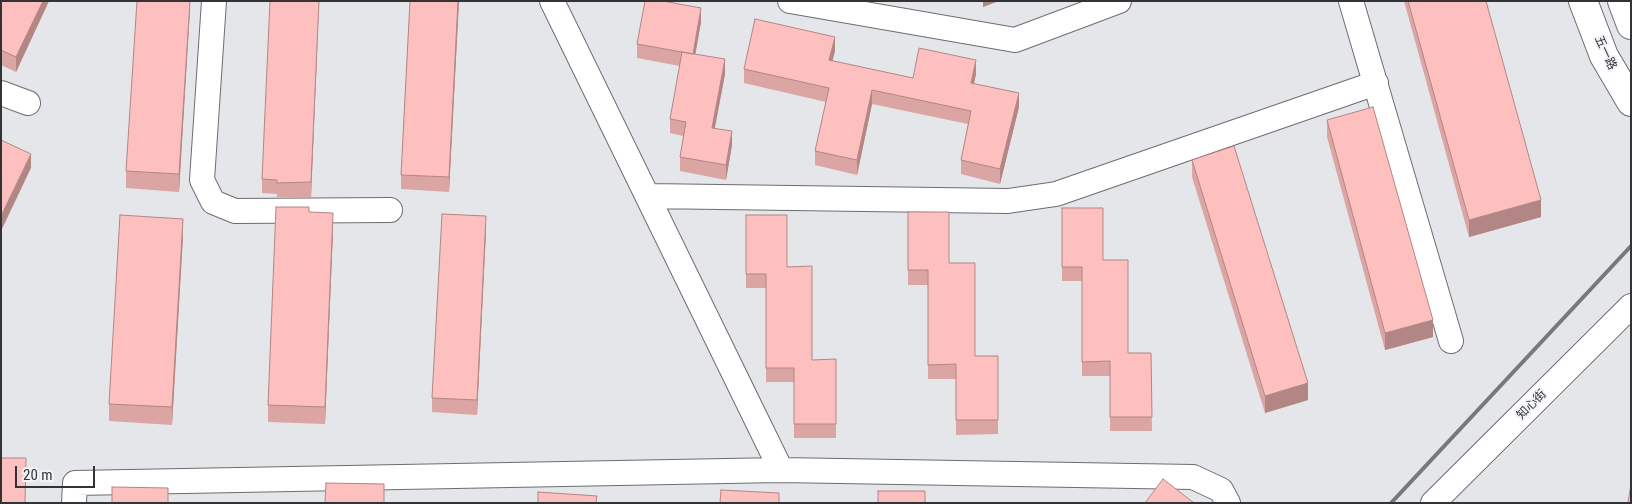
<!DOCTYPE html>
<html>
<head>
<meta charset="utf-8">
<style>
  body { margin:0 }
  #map { position:relative; width:1632px; height:504px; overflow:hidden; background:#e4e6ea; font-family:"Roboto Condensed",sans-serif }
  canvas { display:block }
  .frame { position:absolute; inset:0; border:2px solid #323335; pointer-events:none }
  .scale { position:absolute; left:15px; top:466px; width:80px; height:22px; box-sizing:border-box; border:2px solid #323335; border-top:0; padding-left:6px; font-size:15px; line-height:18px; white-space:nowrap; color:#323335; -webkit-text-stroke:4px #f1f3f8; paint-order:stroke }
</style>
</head>
<body>
<div id="map">
<canvas width="1632" height="504"></canvas>
<div class="frame"></div>
<div class="scale">20 m</div>
</div>
<script>
const ctx = document.querySelector('canvas').getContext('2d');
ctx.lineJoin = 'round';
function shape(rows) {
  const path = new Path2D();
  for (const r of rows) {
    path.moveTo(r[0], r[1]);
    for (let i = 2; i < r.length; i += 2) path.lineTo(r[i], r[i + 1]);
  }
  return path;
}
function stroke(path, color, width, dash) {
  ctx.strokeStyle = color;
  ctx.lineWidth = width;
  ctx.lineCap = dash ? 'butt' : 'round';
  ctx.setLineDash(dash || []);
  ctx.stroke(path);
}
function fillPath(path, color) {
  ctx.fillStyle = color;
  ctx.fill(path, 'evenodd');
}
function drawText(font, color, halo, rows, align = 'center') {
  ctx.font = font + ' "Roboto Condensed","Noto Sans SC",sans-serif';
  ctx.lineWidth = 4;
  ctx.setLineDash([]);
  ctx.textBaseline = 'middle';
  ctx.strokeStyle = halo;
  ctx.fillStyle = color;
  for (const [text, x, y, turn = 0] of rows) {
    ctx.save();
    ctx.translate(x, y);
    ctx.rotate((+turn || 0) * Math.PI / 180);
    ctx.textAlign = isNaN(turn) ? turn : align;
    if (halo) ctx.strokeText(text, 0, 0);
    ctx.fillText(text, 0, 0);
    ctx.restore();
  }
}
const street = shape([
  [214,1,202,180,213,202,235,211,390,210],
  [552,1,781,470],
  [790,1,1015,40,1119,1],
  [1351,1,1451,341],
  [1,93,28,103],
  [648,196,1008,201,1056,194,1376,83],
  [74,503,75,483,781,470,1193,477,1221,490,1228,503],
  [1433,503,1631,306]
]);
const secondary = shape([
  [1583,1,1604,56,1631,102],
  [1622,1,1631,25]
]);
stroke(street, '#6c6d71', 26);
stroke(secondary, '#6c6d71', 30);
stroke(street, '#fff', 24);
stroke(secondary, '#fff', 28);
stroke(shape([
  [1391,503,1631,246]
]), '#77787b', 4);
fillPath(shape([
  [1,1,49,1,16,72,1,65],
  [190,1,179,192,126,188,126,171],
  [319,1,311,197,277,197,277,194,262,193,262,179],
  [410,1,459,1,449,192,401,189,401,175],
  [1404,1,1486,1,1541,217,1469,237],
  [701,22,695,54,725,74,715,128,732,145,726,180,680,171,680,157,683,136,670,133,670,119,680,66,637,58,637,44],
  [835,51,832,61,913,78,976,74,974,83,1019,107,1000,184,961,174,961,160,968,124,872,104,857,175,815,165,815,151,826,102,744,83,744,69],
  [1327,120,1433,337,1385,350,1327,137],
  [1192,160,1308,400,1265,413,1192,177],
  [1062,208,1103,260,1128,353,1151,353,1152,431,1110,431,1110,376,1082,376,1082,281,1062,281],
  [309,212,333,230,325,424,268,422,268,405],
  [908,212,949,263,975,356,998,356,998,434,956,435,956,379,928,379,928,285,908,285],
  [746,215,787,267,812,360,836,359,836,438,794,438,794,382,766,382,766,288,746,288],
  [486,230,477,415,432,412,432,398],
  [183,236,172,425,109,421,109,404]
]), '#daa5a3');
fillPath(shape([
  [43,1,49,1,16,72,16,57],
  [190,1,190,10,179,192,179,174],
  [319,1,319,4,311,197,311,182],
  [458,1,459,1,449,192,449,177],
  [983,1,999,1,983,7],
  [701,8,701,22,693,68,693,54],
  [835,37,835,51,829,75,829,60],
  [725,59,725,74,712,142,712,128],
  [976,60,976,74,971,97,971,83],
  [872,90,872,104,857,175,857,160],
  [1019,93,1019,107,1000,184,1000,169],
  [732,131,732,145,726,180,726,165],
  [31,154,31,168,1,231,1,216],
  [1541,200,1541,217,1469,237,1469,220],
  [333,213,333,230,325,424,325,407],
  [486,216,486,230,477,415,477,400],
  [183,219,183,236,172,425,172,407],
  [1433,320,1433,337,1385,350,1385,333],
  [1308,383,1308,400,1265,413,1265,396]
]), '#b18685');
const building = shape([
  [1,1,43,1,16,57,1,50,1,1],
  [137,1,190,1,179,174,126,171,137,1],
  [270,1,319,1,311,182,277,183,277,180,262,179,270,1],
  [410,1,458,1,449,177,401,175,410,1],
  [645,1,663,1,701,8,693,54,637,44,645,1],
  [1408,1,1486,1,1541,200,1469,220,1408,1],
  [755,19,835,37,829,60,913,78,919,48,976,60,971,83,1019,93,1000,169,961,160,971,111,872,90,857,160,815,151,829,88,744,69,755,19],
  [682,52,725,59,712,128,732,131,726,165,680,157,686,122,670,119,682,52],
  [1373,107,1433,320,1385,333,1327,120,1373,107],
  [1,140,31,154,1,216,1,140],
  [1234,146,1308,383,1265,396,1192,160,1234,146],
  [276,207,309,207,309,212,333,213,325,407,268,405,276,207],
  [1062,208,1103,208,1103,260,1128,260,1128,353,1151,353,1152,417,1110,417,1110,361,1082,362,1082,267,1062,267,1062,208],
  [908,212,949,212,949,263,975,263,975,356,998,356,998,420,956,420,956,364,928,365,928,270,908,270,908,212],
  [442,214,486,216,477,400,432,398,442,214],
  [120,215,183,219,172,407,109,404,120,215],
  [746,215,787,215,787,267,812,266,812,360,836,359,836,424,794,424,794,368,766,368,766,274,746,274,746,215],
  [1,458,26,458,25,503,1,503,1,458],
  [1163,479,1194,503,1145,503,1163,479],
  [326,483,384,484,384,503,325,503,326,483],
  [1631,484,1631,503,1628,503,1631,484],
  [112,487,168,488,168,503,112,503,112,487],
  [721,490,779,493,779,503,720,503,721,490],
  [878,491,925,491,925,503,878,503,878,491],
  [538,492,597,496,596,503,538,503,538,492]
]);
fillPath(building, '#fdc0be');
stroke(building, '#b18685', 1);
drawText('12px', '#323335', '#f1f3f8', [
  ["五一路",1605,53,65],
  ["知心街",1532,405,-45]
]);
</script>
</body>
</html>
